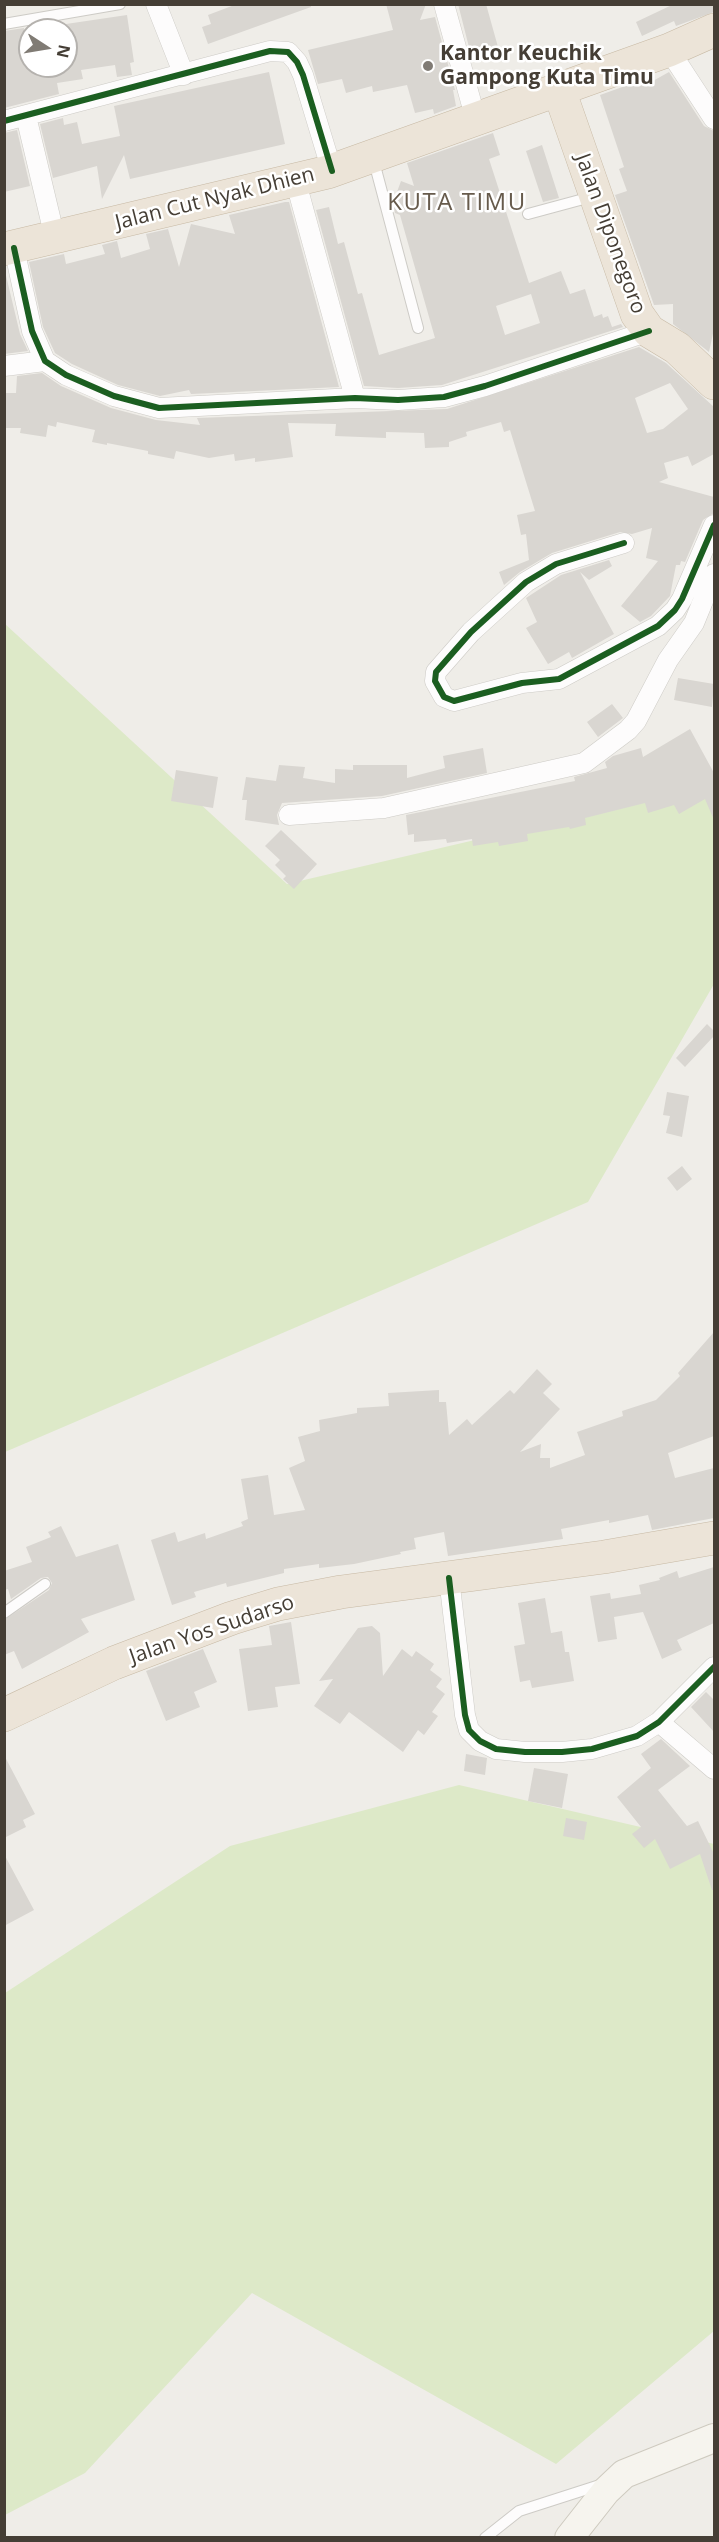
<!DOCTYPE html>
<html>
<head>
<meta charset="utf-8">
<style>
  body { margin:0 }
  #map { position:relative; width:719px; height:2542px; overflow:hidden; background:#efede8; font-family:"Open Sans",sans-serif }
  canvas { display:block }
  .frame { position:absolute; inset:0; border:6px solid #453e35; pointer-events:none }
  .north { position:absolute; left:18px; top:18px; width:60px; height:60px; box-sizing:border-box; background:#fff; border:2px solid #b5b2ae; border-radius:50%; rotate:102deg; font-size:16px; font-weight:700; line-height:24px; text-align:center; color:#453e35 }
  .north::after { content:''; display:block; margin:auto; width:21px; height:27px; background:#807b74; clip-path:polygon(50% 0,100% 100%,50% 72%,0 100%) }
</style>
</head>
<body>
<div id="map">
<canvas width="719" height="2542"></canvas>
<div class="frame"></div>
<div class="north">N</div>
</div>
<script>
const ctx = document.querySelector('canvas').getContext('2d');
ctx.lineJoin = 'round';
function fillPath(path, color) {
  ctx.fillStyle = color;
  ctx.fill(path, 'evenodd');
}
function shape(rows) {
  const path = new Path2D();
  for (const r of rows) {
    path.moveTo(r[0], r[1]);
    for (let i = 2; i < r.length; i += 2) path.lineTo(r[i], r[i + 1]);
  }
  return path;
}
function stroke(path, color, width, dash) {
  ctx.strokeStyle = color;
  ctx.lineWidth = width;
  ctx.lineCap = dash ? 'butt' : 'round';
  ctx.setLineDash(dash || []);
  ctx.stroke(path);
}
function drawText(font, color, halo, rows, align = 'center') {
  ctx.font = font + ' "Open Sans",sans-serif';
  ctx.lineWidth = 5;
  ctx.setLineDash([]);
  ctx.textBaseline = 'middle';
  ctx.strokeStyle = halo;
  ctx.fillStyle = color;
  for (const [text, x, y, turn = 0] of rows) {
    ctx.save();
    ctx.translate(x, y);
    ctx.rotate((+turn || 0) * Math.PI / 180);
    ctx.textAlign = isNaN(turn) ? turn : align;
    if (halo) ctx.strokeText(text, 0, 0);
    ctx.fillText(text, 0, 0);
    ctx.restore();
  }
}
fillPath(shape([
  [4,623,287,884,714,784,714,984,588,1202,5,1452],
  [459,1785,714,1844,714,2331,556,2464,252,2293,85,2473,5,2515,5,1993,230,1846]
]), '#dde9c8');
fillPath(shape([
  [237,4,310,4,311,7,208,44,202,27,211,24,208,15],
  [386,4,426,4,420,20,435,17,455,90,453,90,456,106,434,114,433,109,415,113,407,85,373,92,372,86,346,93,342,79,318,84,308,50,393,30],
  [458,4,486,4,498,47,471,55],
  [674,4,714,4,714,12,676,26,674,21,642,36,636,22],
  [127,15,134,62,130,63,132,75,117,77,115,65,81,70,83,79,57,83,59,94,4,108,4,31,24,28,29,66,66,66,66,24],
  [269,72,285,144,130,179,124,155,102,199,97,166,53,178,40,124,63,118,64,125,77,122,82,144,120,136,114,106],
  [669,72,704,126,714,131,714,329,709,352,673,324,673,304,654,305,615,195,627,191,619,169,624,167,600,95,642,80,644,86],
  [17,130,30,186,4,192,4,133],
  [493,133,500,155,489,159,529,283,561,271,570,294,585,289,594,317,602,314,603,318,608,316,612,327,621,324,623,327,442,385,398,388,364,386,316,210,329,207,338,244,344,242,358,294,362,293,379,355,435,338,400,215,395,213,393,203,401,181,414,186,407,163],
  [531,294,540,323,505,335,496,306],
  [542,145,559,198,543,202,526,151],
  [285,202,289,202,339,387,191,394,189,390,160,396,118,385,72,364,55,353,43,327,29,262,64,254,66,264,105,254,102,245,117,241,121,258,150,249,146,234,168,229,179,267,191,224,235,234,229,215],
  [4,267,20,334,28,351,4,354],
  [639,347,666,363,714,407,714,454,692,466,688,456,664,463,668,478,659,482,714,497,714,513,703,520,685,562,681,561,680,565,676,565,670,596,651,616,640,622,621,606,658,561,646,558,652,528,632,534,620,532,552,553,520,572,504,585,499,572,529,560,526,534,521,535,517,515,535,511,510,430,504,432,501,422,466,432,467,436,449,442,449,447,425,448,424,433,386,432,386,438,335,436,336,424,288,423,293,457,255,462,255,458,235,461,234,454,209,458,176,451,174,459,148,454,148,451,107,443,107,445,92,442,95,430,57,422,56,427,48,425,46,437,20,433,21,428,4,428,4,393,16,393,17,376,42,373,61,386,111,408,156,420,200,425,197,418,447,409],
  [670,383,688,409,663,429,647,433,635,398],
  [609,560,612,566,589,580,580,572,614,634,572,658,569,652,548,664,526,628,537,622,526,598,561,575],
  [678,678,714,684,712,707,674,700],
  [612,704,623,718,598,737,587,722],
  [690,729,714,773,714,820,705,799,679,814,674,805,648,813,645,803,585,818,586,825,570,829,569,827,527,834,528,841,499,846,498,842,473,846,472,839,447,843,446,839,414,842,414,834,408,835,406,815,575,781,574,777,607,768,605,762,613,756,641,748,643,757],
  [483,748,487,773,382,796,282,803,277,815,279,825,245,820,247,800,242,800,246,777,276,781,279,765,305,767,303,778,335,783,335,769,353,770,353,765,407,765,407,778,445,768,443,756],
  [176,770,218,777,213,808,171,801],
  [281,830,317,864,294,889,283,879,286,876,275,865,280,860,265,846],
  [707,1024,714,1031,714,1036,685,1067,676,1058],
  [667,1092,689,1096,682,1137,666,1133,670,1116,663,1115],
  [682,1166,692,1179,677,1191,667,1178],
  [714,1332,714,1436,668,1453,675,1478,714,1468,714,1518,652,1530,648,1515,609,1523,609,1520,561,1529,563,1539,448,1556,444,1532,414,1538,416,1549,400,1552,401,1554,354,1564,319,1568,319,1564,284,1569,284,1573,227,1587,226,1583,194,1592,196,1597,172,1605,151,1540,175,1532,178,1542,205,1533,206,1539,243,1526,241,1522,248,1519,241,1479,268,1475,274,1515,305,1510,289,1468,305,1461,298,1437,320,1431,319,1420,357,1413,357,1408,389,1406,388,1393,439,1390,439,1402,446,1402,449,1435,467,1419,472,1425,510,1390,514,1394,537,1369,552,1384,543,1393,560,1409,520,1452,541,1444,540,1458,550,1458,550,1468,585,1455,577,1432,623,1416,622,1411,656,1400,680,1376,678,1373],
  [61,1526,76,1557,118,1544,135,1600,81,1619,89,1632,22,1669,14,1651,4,1655,4,1620,49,1590,52,1583,48,1577,41,1578,11,1599,8,1589,4,1590,4,1571,32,1562,26,1547,51,1537,48,1532],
  [714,1567,714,1623,677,1640,682,1650,662,1659,643,1612,614,1617,617,1639,598,1642,590,1596,610,1593,611,1599,641,1594,639,1585,660,1580,659,1578,677,1571,679,1578],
  [545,1598,551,1633,562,1631,565,1652,569,1652,574,1681,532,1688,530,1680,520,1682,514,1646,525,1644,518,1603],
  [291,1622,300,1684,275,1687,278,1707,248,1711,239,1649,272,1645,269,1626],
  [372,1626,380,1633,383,1676,402,1649,412,1657,416,1651,434,1664,430,1670,442,1679,436,1687,445,1694,432,1712,438,1716,424,1735,418,1730,403,1752,349,1712,340,1724,314,1706,333,1679,319,1681,358,1628],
  [203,1649,217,1682,194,1692,200,1707,166,1721,146,1671],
  [706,1692,714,1700,714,1732,691,1707],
  [661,1739,690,1766,658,1790,687,1826,698,1821,714,1854,714,1890,712,1890,700,1854,670,1869,655,1839,644,1848,632,1834,641,1827,617,1797,651,1768,641,1754],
  [466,1754,487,1758,485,1775,464,1771],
  [4,1755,35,1814,23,1820,26,1827,4,1838],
  [534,1768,568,1774,562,1808,528,1801],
  [566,1818,587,1822,584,1840,563,1836],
  [4,1854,34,1910,4,1926]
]), '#d9d6d1');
const lane = shape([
  [4,24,120,4],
  [373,158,418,328],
  [528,214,591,197],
  [4,1613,45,1584],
  [485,2538,519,2511,603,2484]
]);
const street = shape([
  [156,4,184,75],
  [444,4,476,120],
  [669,50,714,119],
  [26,116,55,238],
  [4,121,270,51,288,52,297,62,303,75,332,171],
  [295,179,355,398],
  [14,248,32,331,45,361,66,375,114,396,159,408,355,398,398,400,444,397,485,386,649,331],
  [4,366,45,361],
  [624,543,556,564,526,582,471,632,436,672,435,681,444,697,454,701,522,683,559,679,658,626,675,610,682,599,714,525],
  [289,815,384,808,584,763,628,730,636,721,668,660,694,623,714,574],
  [449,1578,465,1715,469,1730,480,1741,496,1749,525,1752,562,1752,592,1749,637,1736,659,1722,714,1667],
  [659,1722,714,1769]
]);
const secondary = shape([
  [569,2538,606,2491,624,2474,714,2438]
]);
const highway = shape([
  [559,90,637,314,649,331,677,348,714,383],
  [4,249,328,172,669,50,714,30],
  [4,1715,114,1663,232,1618,278,1604,341,1592,604,1557,714,1538]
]);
stroke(lane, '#cdcbc6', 12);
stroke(street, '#cdcbc6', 21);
stroke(secondary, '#cecabf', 30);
stroke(highway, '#c7b9a4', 34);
stroke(lane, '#fdfcfc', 10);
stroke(street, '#fdfcfc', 20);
stroke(secondary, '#f6f4ee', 28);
stroke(highway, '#ece4d8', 33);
stroke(shape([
  [4,121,270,51,288,52,297,62,303,75,332,171],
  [14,248,32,331,45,361,66,375,114,396,159,408,355,398,398,400,444,397,485,386,649,331],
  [624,543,556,564,526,582,471,632,436,672,435,681,444,697,454,701,522,683,559,679,658,626,675,610,682,599,714,525],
  [449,1578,465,1715,469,1730,480,1741,496,1749,525,1752,562,1752,592,1749,637,1736,659,1722,714,1667]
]), '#1b5e20', 6);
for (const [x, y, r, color] of [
  [428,66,6,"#807b74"]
]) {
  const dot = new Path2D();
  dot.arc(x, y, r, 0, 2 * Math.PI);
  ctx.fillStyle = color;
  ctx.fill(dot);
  stroke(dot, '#fff', 2);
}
drawText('bold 21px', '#453e35', '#fff', [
  ["Kantor Keuchik",440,54],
  ["Gampong Kuta Timu",440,78]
], 'left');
drawText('21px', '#453e35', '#fff', [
  ["Jalan Cut Nyak Dhien",215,199,-14],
  ["Jalan Diponegoro",610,234,70],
  ["Jalan Yos Sudarso",212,1630,-19]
]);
ctx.letterSpacing = '1.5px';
drawText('24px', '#675b4c', '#fff', [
  ["KUTA TIMU",457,203]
]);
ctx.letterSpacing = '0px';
</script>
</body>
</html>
